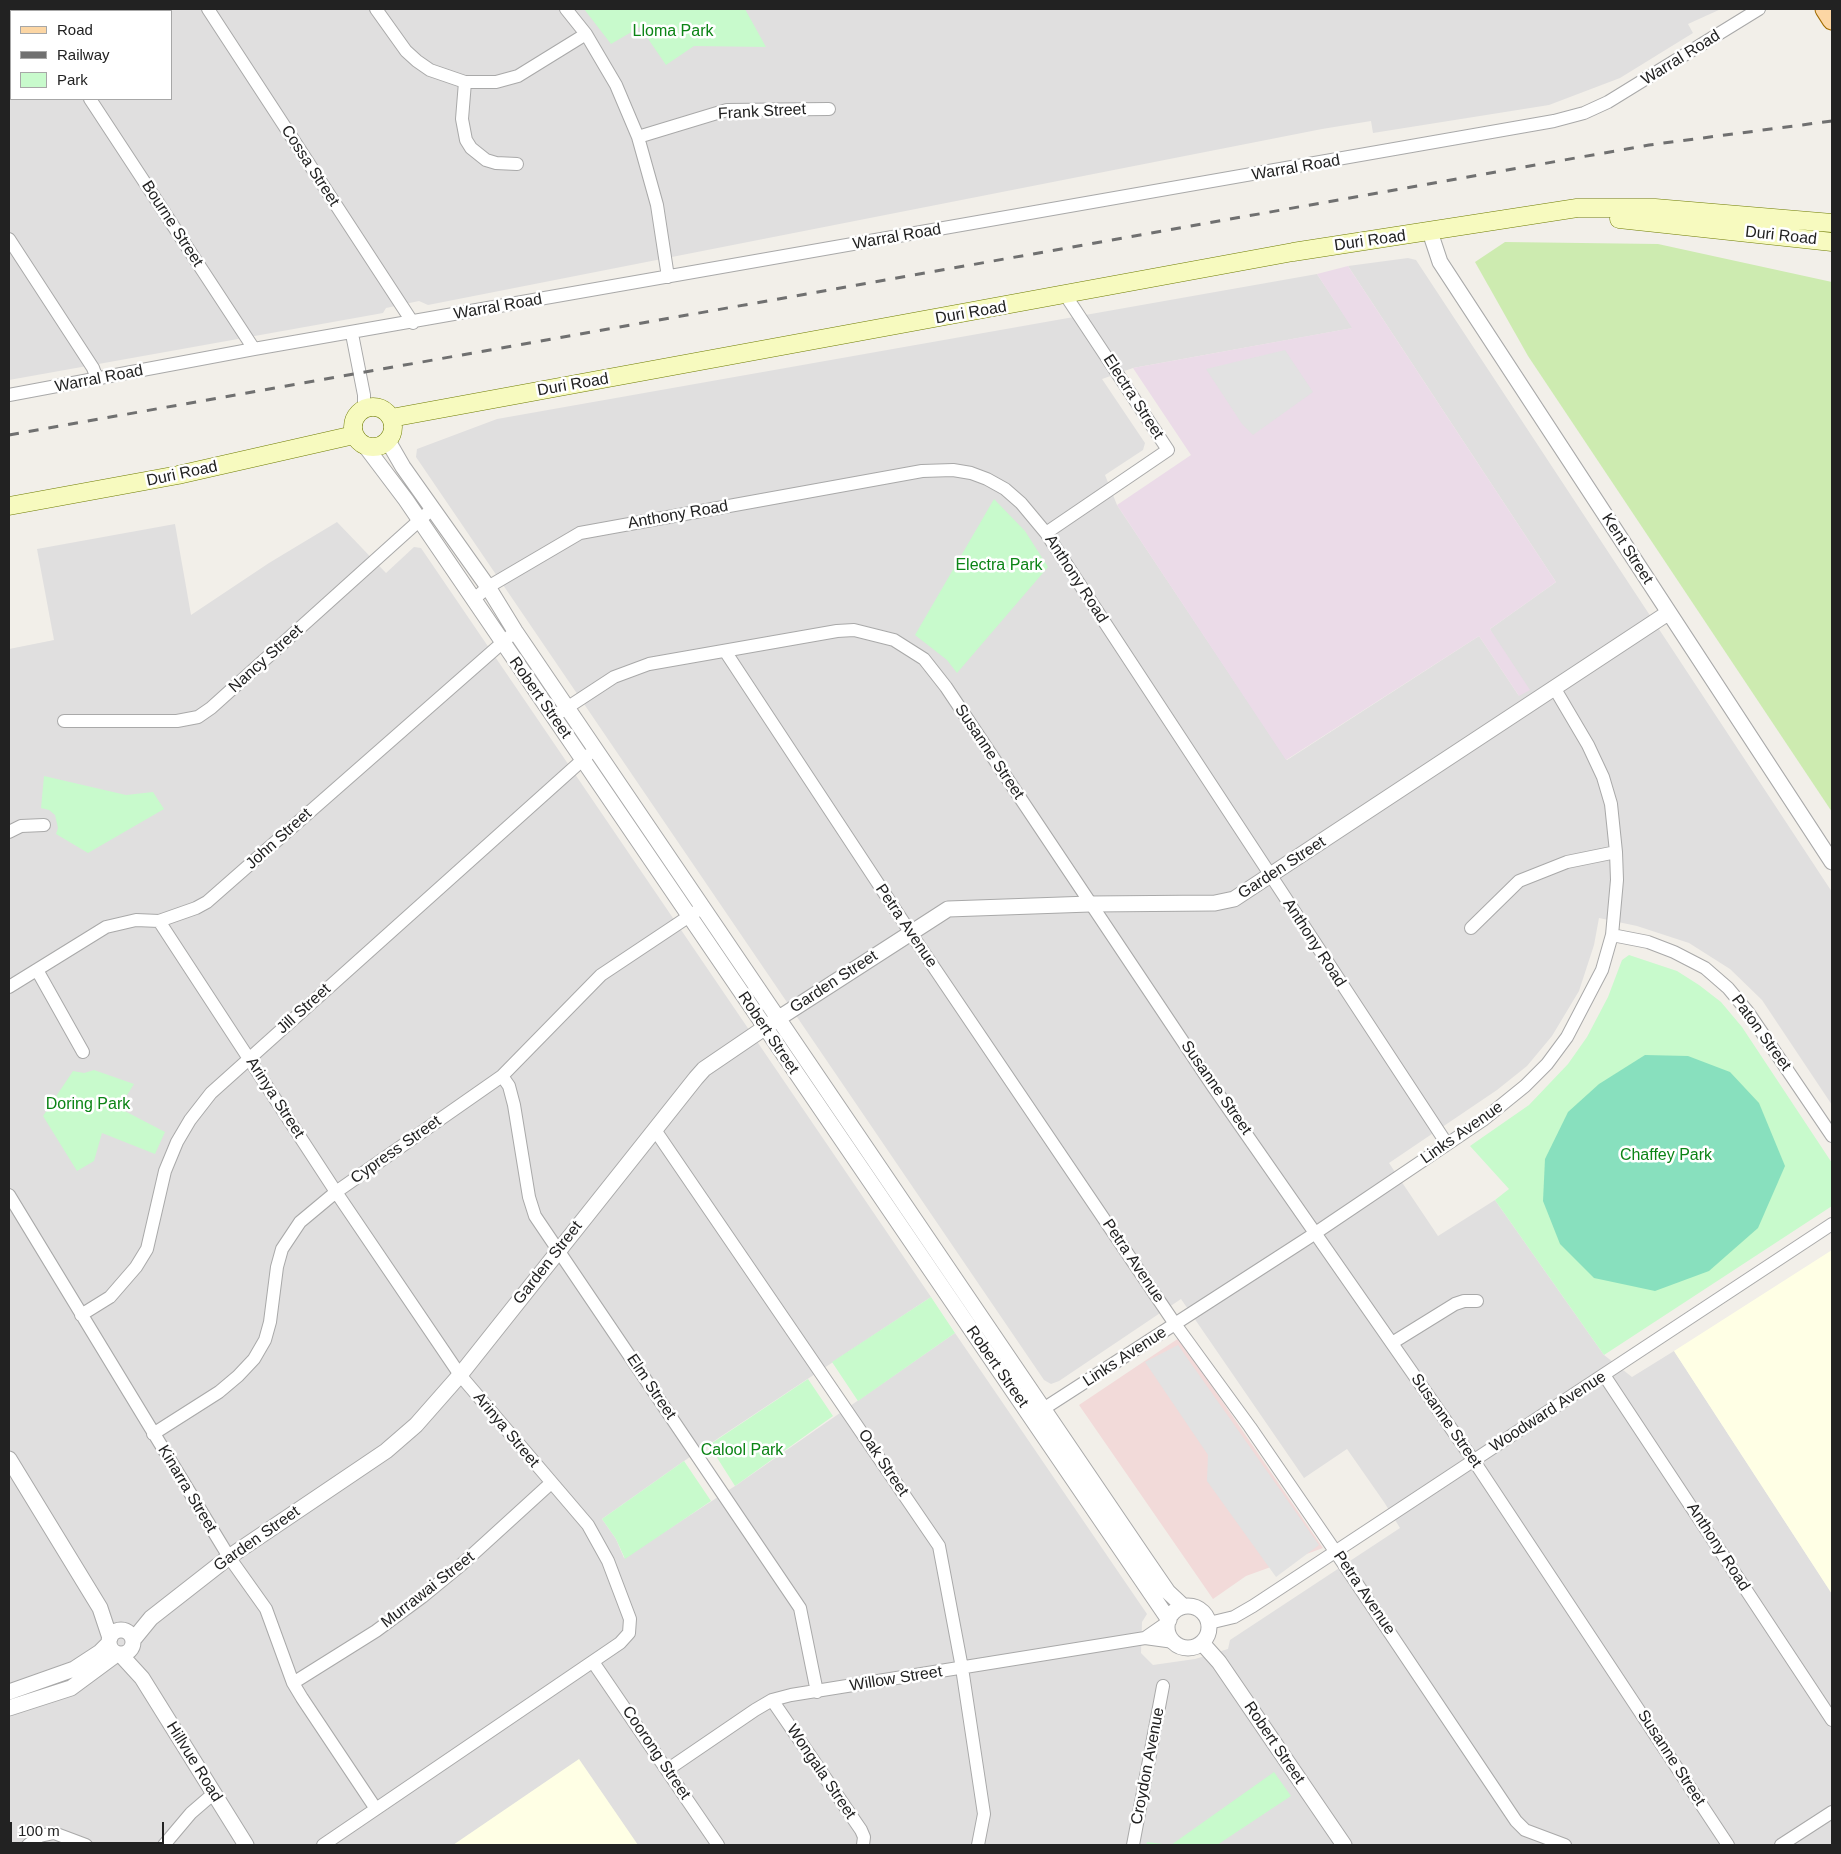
<!DOCTYPE html>
<html>
<head>
<meta charset="utf-8">
<style>
  body { margin:0 }
  #map { position:relative; width:1841px; height:1854px; overflow:hidden; background:#f2efe9; font-family:Helvetica,sans-serif }
  canvas { display:block }
  .frame { position:absolute; inset:0; border:10px solid #222; pointer-events:none }
  .legend { position:absolute; left:10px; top:10px; width:162px; height:90px; box-sizing:border-box; background:#fff; border:1px solid #a7a7a7; margin:0; padding:6px 9px; list-style:none; font-size:15px; color:#222 }
  .legend li { display:flex; align-items:center; gap:10px; height:25px }
  .legend b { width:25px; border:1px solid #a7a7a7 }
  .scale { position:absolute; left:10px; top:1822px; width:154px; height:22px; box-sizing:border-box; border:2px solid #222; border-top:0; padding-left:6px; font-size:15px; line-height:18px; white-space:nowrap; color:#222; -webkit-text-stroke:4px #fff; paint-order:stroke }
</style>
</head>
<body>
<div id="map">
<canvas width="1841" height="1854"></canvas>
<div class="frame"></div>
<ul class="legend">
<li><b style="height:6px;background:#fcd6a4"></b>Road</li>
<li><b style="height:6px;background:#707070"></b>Railway</li>
<li><b style="height:14px;background:#c8facc"></b>Park</li>
</ul>
<div class="scale">100 m</div>
</div>
<script>
const ctx = document.querySelector('canvas').getContext('2d');
ctx.lineJoin = 'round';
function fillPath(path, color) {
  ctx.fillStyle = color;
  ctx.fill(path, 'evenodd');
}
function shape(rows) {
  const path = new Path2D();
  for (const r of rows) {
    if (r.length === 3) {
      path.moveTo(r[0] + r[2], r[1]);
      path.arc(r[0], r[1], r[2], 0, 2 * Math.PI);
      continue;
    }
    path.moveTo(r[0], r[1]);
    for (let i = 2; i < r.length; i += 2) path.lineTo(r[i], r[i + 1]);
  }
  return path;
}
function stroke(path, color, width, dash) {
  ctx.strokeStyle = color;
  ctx.lineWidth = width;
  ctx.lineCap = dash ? 'butt' : 'round';
  ctx.setLineDash(dash || []);
  ctx.stroke(path);
}
function drawText(font, color, halo, rows, align = 'center') {
  ctx.font = font + ' Helvetica,sans-serif';
  ctx.lineWidth = 5;
  ctx.setLineDash([]);
  ctx.textBaseline = 'middle';
  ctx.strokeStyle = halo;
  ctx.fillStyle = color;
  for (const [text, x, y, turn = 0] of rows) {
    ctx.save();
    ctx.translate(x, y);
    ctx.rotate((+turn || 0) * Math.PI / 180);
    ctx.textAlign = isNaN(turn) ? turn : align;
    if (halo) ctx.strokeText(text, 0, 0);
    ctx.fillText(text, 0, 0);
    ctx.restore();
  }
}
fillPath(shape([
  [9,9,1721,9,1688,24,1693,33,1620,78,1549,105,1373,133,1371,121,1322,129,428,305,419,301,386,308,383,313,9,380],
  [11,11,171,11,171,99,11,99],
  [1408,258,1416,260,1832,892,1832,1105,1762,1000,1730,969,1689,943,1637,926,1599,918,1594,945,1579,991,1552,1036,1527,1066,1497,1090,1389,1163,1438,1236,1495,1200,1604,1355,1632,1377,1674,1351,1832,1594,1832,1845,9,1845,9,649,54,640,37,549,175,524,191,615,269,563,337,522,386,573,414,547,421,548,931,1297,684,1461,602,1519,616,1539,624,1558,735,1486,955,1333,1147,1614,1142,1622,1141,1653,1153,1665,1195,1659,1228,1649,1230,1640,1400,1528,1384,1502,1347,1449,1304,1478,1181,1299,1059,1381,1051,1384,1044,1380,416,457,417,449,497,419,514,416,1317,274,1353,328,1133,368,1102,379,1145,443,1143,450,1105,475,1117,505,1287,760,1479,636,1519,696,1490,629,1556,582,1348,266]
]), '#e0dfdf');
fillPath(shape([
  [1179,1338,1323,1548,1246,1576,1213,1599,1079,1405]
]), '#f2dad9');
fillPath(shape([
  [1348,266,1556,582,1490,629,1530,690,1519,696,1479,636,1286,760,1117,505,1191,455,1133,368,1352,328,1317,274]
]), '#ebdbe8');
fillPath(shape([
  [1832,1250,1832,1594,1674,1351],
  [579,1759,638,1845,453,1845]
]), '#ffffe5');
fillPath(shape([
  [1505,242,1658,244,1832,282,1832,812,1528,356,1475,262]
]), '#cdebb0');
fillPath(shape([
  [584,9,745,9,766,47,694,46,666,65,640,27,611,44],
  [994,499,1025,531,1048,567,957,673,947,660,915,635],
  [44,776,126,795,153,792,164,809,88,853,56,834,58,828,55,815,49,810,41,808],
  [1629,955,1677,971,1699,985,1721,1002,1742,1027,1832,1163,1832,1206,1604,1355,1495,1200,1509,1189,1470,1146,1529,1105,1568,1064,1587,1037,1608,997,1622,960],
  [94,1070,134,1084,119,1108,165,1132,155,1154,102,1133,94,1161,77,1171,43,1116,73,1071,84,1073],
  [931,1297,955,1333,858,1401,832,1362],
  [808,1379,833,1416,735,1486,709,1445],
  [684,1461,711,1501,625,1559,616,1539,602,1519],
  [1274,1772,1291,1796,1217,1845,1146,1845,1147,1842,1171,1845]
]), '#c8facc');
fillPath(shape([
  [1645,1055,1688,1056,1730,1072,1759,1103,1785,1166,1758,1228,1709,1271,1655,1291,1594,1278,1560,1244,1543,1201,1545,1159,1568,1112,1599,1084]
]), '#88e0be');
fillPath(shape([
  [1285,350,1313,392,1253,435,1242,424,1206,369],
  [1178,1345,1319,1545,1276,1577,1207,1481,1208,1455,1145,1362]
]), '#e2e2e2');
const minor = shape([
  [31,9,33,11],
  [208,9,413,323],
  [376,9,406,51,417,61,430,70,465,82,496,82,518,76,586,34],
  [566,9,586,34,616,85,638,137,657,205,668,277],
  [465,82,462,119,466,140,471,148,486,160,496,163,517,164],
  [90,99,254,349],
  [638,137,727,110,829,109],
  [9,239,93,368,97,379],
  [352,334,364,395,364,409],
  [9,395,254,349,1554,121,1584,113,1608,102,1759,9],
  [1046,533,1168,450,1066,296],
  [473,600,488,587,580,533,922,471,953,470,971,473,987,479,1005,489,1021,503,1046,533,1447,1144],
  [725,651,910,932,1175,1324,1250,1427,1335,1551,1516,1821,1525,1830,1565,1845],
  [559,713,614,677,649,664,837,631,854,630,894,640,924,659,946,687,1212,1085,1478,1467,1728,1845],
  [64,721,177,721,198,717,211,708,432,509],
  [9,832,21,826,44,825],
  [159,921,336,1192,460,1375,588,1525,608,1561,630,1619,629,1633,620,1643,323,1845],
  [1471,928,1519,881,1567,862,1616,852],
  [1612,935,1648,942,1674,952,1705,968,1728,988,1748,1012,1832,1136],
  [37,970,83,1052],
  [9,987,106,927,136,920,159,921,196,908,207,902,510,636],
  [502,1076,509,1086,514,1105,529,1197,535,1216,800,1608,817,1692],
  [655,1130,939,1546,962,1668,984,1814,978,1845],
  [9,1195,229,1557,266,1609,293,1683,302,1698,376,1809],
  [81,1315,110,1297,136,1267,147,1249,165,1171,177,1142,190,1120,211,1093,588,755],
  [1392,1343,1455,1304,1464,1301,1477,1301],
  [1604,1375,1832,1720],
  [1037,1413,1308,1238,1483,1120,1525,1086,1547,1064,1567,1037,1602,970,1612,935,1617,880,1616,852,1611,804,1603,777,1588,745,1555,689],
  [153,1434,219,1392,238,1376,254,1359,265,1340,270,1322,277,1267,282,1249,300,1222,336,1192,502,1076,601,975,697,911],
  [1209,1623,1234,1617,1253,1606,1832,1224],
  [1145,1638,1168,1622],
  [593,1662,718,1845],
  [293,1683,376,1631,422,1597,461,1565,551,1483],
  [772,1700,861,1830,864,1837,863,1845],
  [667,1770,755,1710,772,1700,791,1695,1145,1638,1174,1642],
  [28,1845,40,1836,54,1833,86,1845],
  [164,1845,191,1813,213,1794],
  [1133,1845,1163,1686],
  [1781,1845,1832,1812]
]);
const tertiary = shape([
  [1430,232,1440,262,1832,862],
  [388,441,403,467,488,587,515,631,1146,1560,1168,1592,1183,1606],
  [366,447,406,500,1169,1620],
  [9,1459,100,1608,110,1638],
  [1188,1627,21],
  [121,1642,12],
  [133,1640,151,1618,229,1557,386,1451,416,1425,460,1375,696,1078,704,1069,779,1018,948,909,1090,904,1215,903,1234,899,1668,613],
  [1202,1643,1219,1662,1344,1845],
  [120,1654,142,1678,246,1845],
  [9,1692,74,1669,100,1652,109,1643],
  [9,1708,71,1688,117,1654]
]);
const secondary = shape([
  [1619,219,1832,242],
  [373,427,20],
  [391,418,1293,252,1577,208,1655,208,1832,223],
  [9,506,178,475,354,435]
]);
const primary = shape([
  [1825,9,1832,20]
]);
stroke(minor, '#a9a9a9', 14);
stroke(tertiary, '#a9a9a9', 17);
stroke(secondary, '#707d05', 19);
stroke(primary, '#a06b00', 21);
stroke(minor, '#fff', 12);
stroke(tertiary, '#fff', 15);
stroke(secondary, '#f7fabf', 18);
stroke(primary, '#fcd6a4', 19);
stroke(shape([
  [9,435,1649,145,1832,121]
]), '#707070', 3, [10, 10]);
drawText('16px', '#0c8416', '#fff', [
  ["Lloma Park",673,32],
  ["Electra Park",999,566],
  ["Doring Park",88,1105],
  ["Chaffey Park",1666,1156],
  ["Calool Park",742,1451]
]);
drawText('16px', '#222', '#fff', [
  ["Warral Road",1681,58,-32],
  ["Frank Street",762,112,-3],
  ["Cossa Street",310,166,57],
  ["Warral Road",1296,168,-10],
  ["Bourne Street",172,224,57],
  ["Duri Road",1781,236,6],
  ["Warral Road",897,237,-10],
  ["Duri Road",1370,241,-8],
  ["Warral Road",498,307,-10],
  ["Duri Road",971,313,-10],
  ["Warral Road",99,379,-11],
  ["Duri Road",573,385,-10],
  ["Electra Street",1133,397,57],
  ["Duri Road",182,474,-12],
  ["Anthony Road",678,515,-10],
  ["Kent Street",1627,549,57],
  ["Anthony Road",1076,579,57],
  ["Nancy Street",266,659,-42],
  ["Robert Street",540,698,55],
  ["Susanne Street",989,752,56],
  ["John Street",279,839,-42],
  ["Garden Street",1282,868,-33],
  ["Petra Avenue",906,926,56],
  ["Anthony Road",1314,943,57],
  ["Garden Street",834,982,-33],
  ["Jill Street",304,1009,-42],
  ["Robert Street",768,1033,56],
  ["Paton Street",1761,1033,54],
  ["Susanne Street",1216,1088,55],
  ["Arinya Street",275,1098,57],
  ["Links Avenue",1462,1133,-35],
  ["Cypress Street",396,1150,-35],
  ["Petra Avenue",1133,1261,56],
  ["Garden Street",548,1263,-52],
  ["Links Avenue",1125,1357,-33],
  ["Robert Street",997,1367,55],
  ["Elm Street",651,1387,56],
  ["Woodward Avenue",1548,1412,-33],
  ["Susanne Street",1446,1421,55],
  ["Arinya Street",506,1430,50],
  ["Oak Street",883,1463,56],
  ["Kinarra Street",187,1489,59],
  ["Garden Street",257,1539,-35],
  ["Anthony Road",1718,1547,57],
  ["Murrawai Street",428,1590,-38],
  ["Petra Avenue",1364,1593,56],
  ["Willow Street",896,1679,-9],
  ["Robert Street",1274,1743,56],
  ["Coorong Street",656,1753,56],
  ["Susanne Street",1671,1758,57],
  ["Hillvue Road",194,1762,58],
  ["Croydon Avenue",1148,1766,-79],
  ["Wongala Street",821,1772,56]
]);
</script>
</body>
</html>
